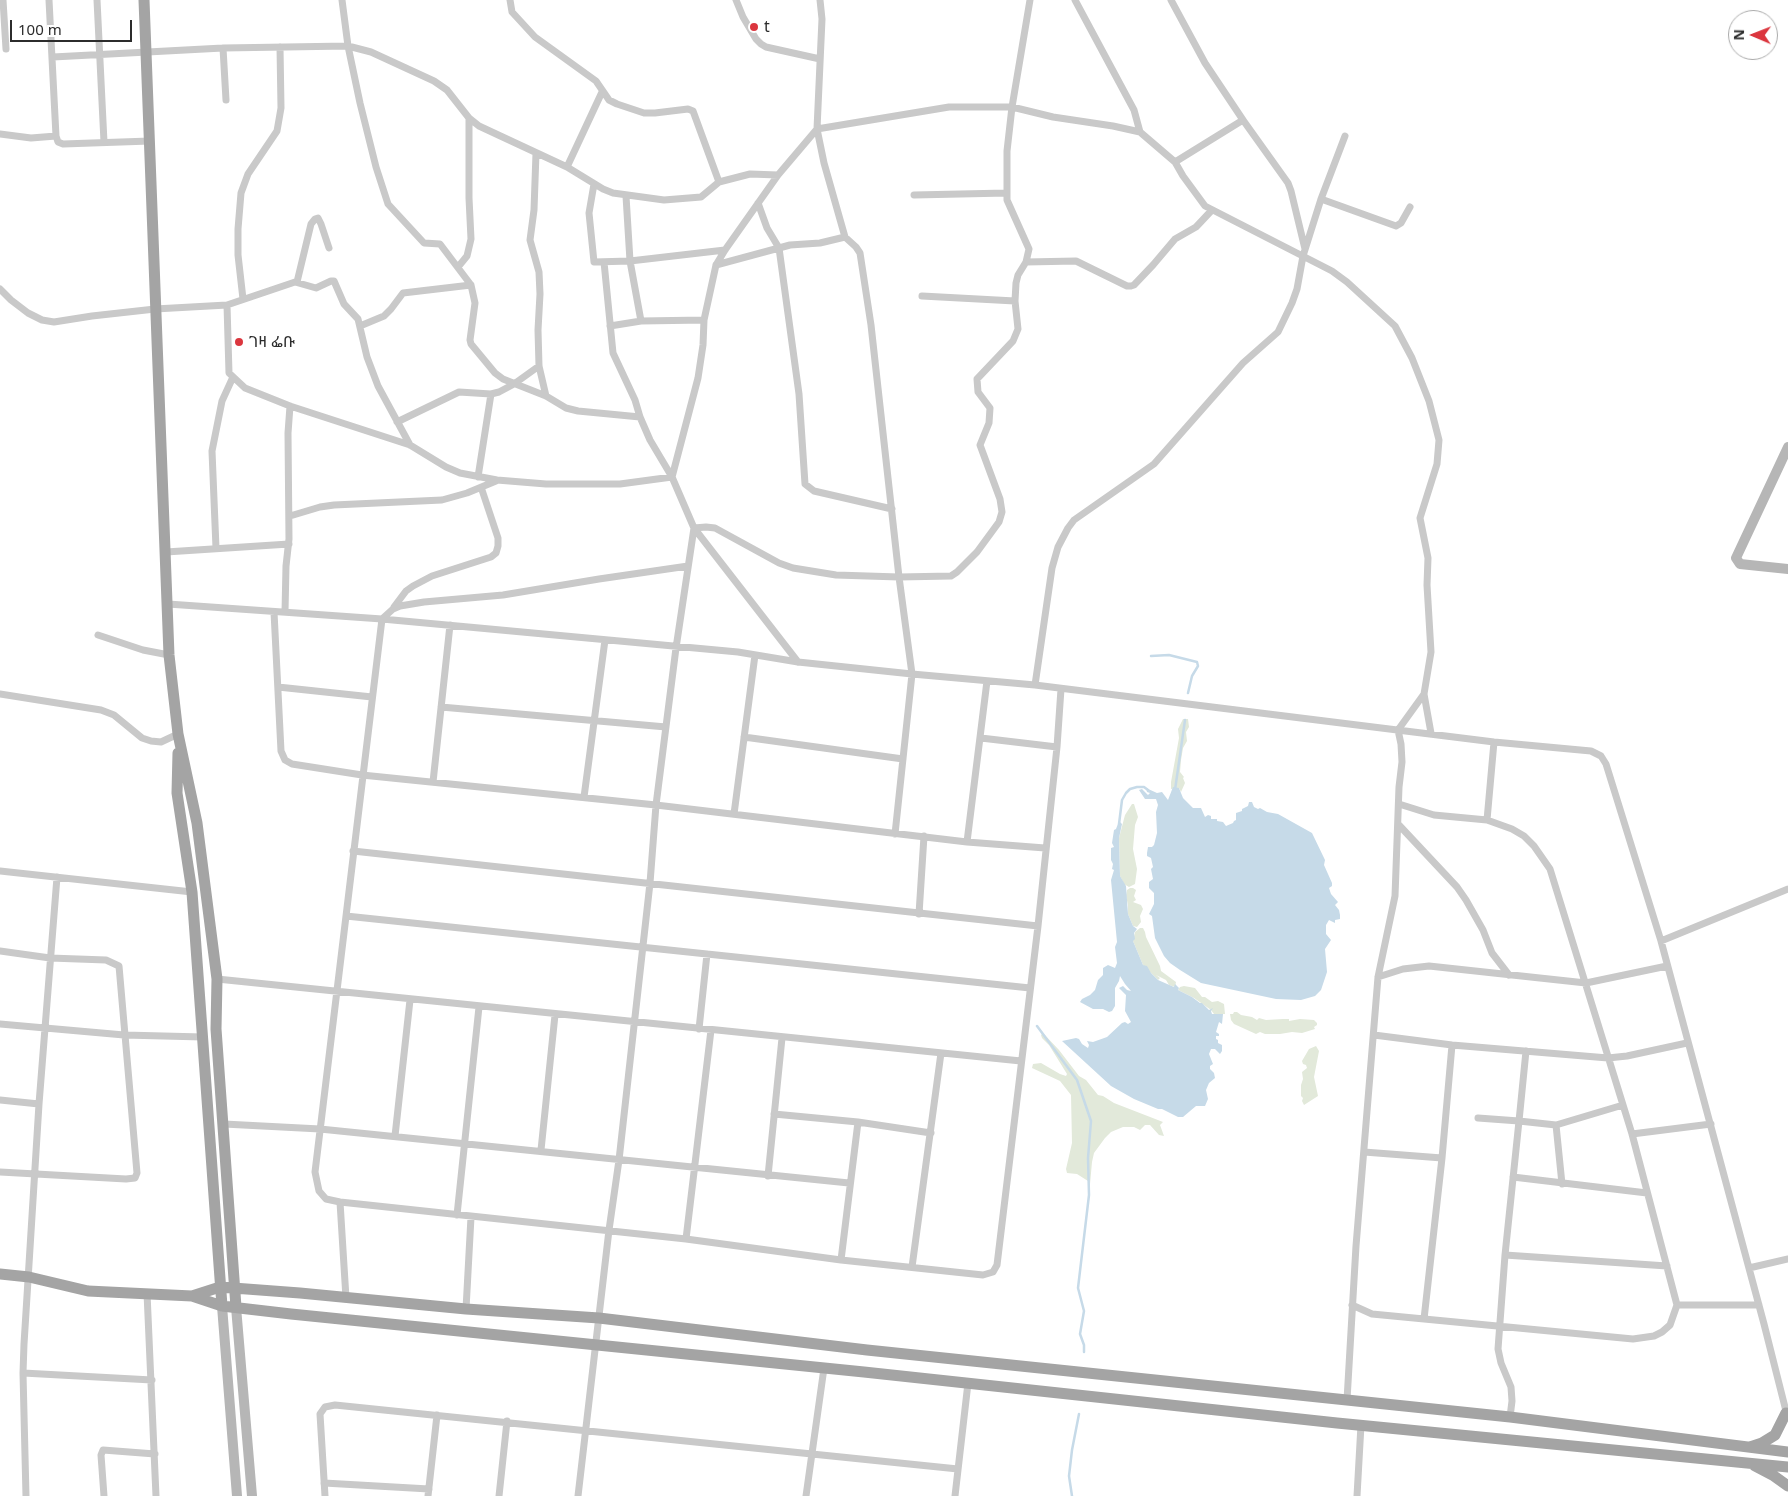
<!DOCTYPE html>
<html>
<head>
<meta charset="utf-8">
<style>
  body { margin:0 }
  #map { position:relative; width:1788px; height:1496px; overflow:hidden; background:#fff; font-family:"Noto Sans",sans-serif }
  canvas { display:block }
  .north { position:absolute; left:1728px; top:10px; width:50px; height:50px; box-sizing:border-box; background:#fff; border:1px solid #ababab; border-radius:50%; rotate:271deg; font-size:14px; font-weight:700; line-height:20px; text-align:center; color:#2c2c2c }
  .north::after { content:''; display:block; margin:auto; width:18px; height:22px; background:#db363e; clip-path:polygon(50% 0,100% 100%,50% 72%,0 100%) }
  .scale { position:absolute; left:10px; top:20px; width:122px; height:22px; box-sizing:border-box; border:2px solid #2c2c2c; border-top:0; padding-left:6px; font-size:15px; line-height:18px; white-space:nowrap; color:#2c2c2c; -webkit-text-stroke:4px #fff; paint-order:stroke }
</style>
</head>
<body>
<div id="map">
<canvas width="1788" height="1496"></canvas>
<div class="north">N</div>
<div class="scale">100 m</div>
</div>
<script>
const ctx = document.querySelector('canvas').getContext('2d');
ctx.lineJoin = 'round';
function fillPath(path, color) {
  ctx.fillStyle = color;
  ctx.fill(path, 'evenodd');
}
function shape(rows) {
  const path = new Path2D();
  for (const r of rows) {
    path.moveTo(r[0], r[1]);
    for (let i = 2; i < r.length; i += 2) path.lineTo(r[i], r[i + 1]);
  }
  return path;
}
function stroke(path, color, width, dash) {
  ctx.strokeStyle = color;
  ctx.lineWidth = width;
  ctx.lineCap = dash ? 'butt' : 'round';
  ctx.setLineDash(dash || []);
  ctx.stroke(path);
}
function drawText(font, color, halo, rows, align = 'center') {
  ctx.font = font + ' "Noto Sans","Noto Sans Ethiopic",sans-serif';
  ctx.lineWidth = 5;
  ctx.setLineDash([]);
  ctx.textBaseline = 'middle';
  ctx.strokeStyle = halo;
  ctx.fillStyle = color;
  for (const [text, x, y, turn = 0] of rows) {
    ctx.save();
    ctx.translate(x, y);
    ctx.rotate((+turn || 0) * Math.PI / 180);
    ctx.textAlign = isNaN(turn) ? turn : align;
    if (halo) ctx.strokeText(text, 0, 0);
    ctx.fillText(text, 0, 0);
    ctx.restore();
  }
}
fillPath(shape([
  [1183,719,1188,719,1189,727,1186,732,1187,741,1183,748,1181,760,1180,772,1184,777,1183,778,1185,783,1181,792,1179,788,1171,789,1171,782,1179,738,1178,729],
  [1132,804,1134,804,1138,817,1135,825,1133,849,1137,869,1135,884,1129,887,1124,884,1120,876,1119,838,1125,815],
  [1130,888,1133,888,1136,890,1134,896,1136,900,1133,902,1141,905,1143,909,1140,916,1141,922,1137,927,1133,926,1128,914,1128,905,1126,896,1127,890],
  [1140,928,1143,928,1145,932,1146,937,1160,966,1161,971,1176,982,1175,987,1169,985,1166,980,1156,975,1160,978,1158,980,1143,965,1133,941,1135,932],
  [1184,986,1195,988,1202,997,1205,997,1212,1002,1218,1001,1224,1004,1225,1014,1214,1014,1211,1010,1194,998,1178,990,1180,987],
  [1234,1012,1237,1012,1241,1015,1252,1017,1257,1020,1259,1018,1266,1020,1283,1019,1289,1019,1289,1021,1300,1019,1314,1020,1317,1023,1317,1025,1314,1027,1315,1029,1302,1033,1292,1032,1280,1034,1265,1034,1260,1032,1256,1034,1234,1024,1231,1020,1230,1014,1233,1014],
  [1043,1033,1059,1050,1079,1076,1086,1080,1098,1095,1103,1096,1114,1103,1163,1122,1160,1125,1164,1136,1159,1135,1150,1125,1145,1125,1140,1130,1134,1127,1123,1127,1111,1132,1105,1138,1094,1153,1092,1162,1089,1195,1088,1181,1077,1174,1067,1173,1066,1169,1072,1143,1071,1095,1060,1081,1032,1068,1033,1064,1041,1063,1060,1074,1066,1076,1067,1074,1049,1045,1042,1038,1041,1035],
  [1316,1046,1319,1051,1314,1077,1318,1096,1304,1105,1302,1101,1303,1098,1301,1096,1301,1085,1303,1079,1302,1072,1307,1068,1306,1065,1303,1064,1302,1061,1309,1049]
]), '#e2e9da');
fillPath(shape([
  [1173,787,1179,788,1183,798,1193,808,1201,808,1205,817,1208,815,1211,816,1211,819,1217,819,1217,821,1223,822,1226,826,1233,823,1234,821,1236,820,1236,813,1242,811,1242,809,1248,806,1249,802,1252,802,1254,807,1258,809,1260,808,1267,812,1278,814,1312,833,1325,860,1324,865,1332,883,1332,886,1329,888,1331,894,1338,902,1335,905,1339,910,1340,915,1340,919,1335,920,1335,923,1329,920,1326,925,1326,934,1331,940,1325,949,1327,972,1321,990,1315,996,1301,1000,1276,999,1201,983,1180,970,1170,963,1164,956,1155,938,1152,916,1149,914,1154,904,1154,893,1149,888,1149,882,1153,879,1151,869,1153,867,1151,858,1147,856,1147,853,1148,847,1152,847,1154,845,1157,833,1156,812,1158,805,1156,799,1145,799,1139,790,1142,789,1148,795,1150,793,1147,792,1146,788,1157,793,1162,792,1168,800],
  [1119,821,1122,824,1119,838,1120,876,1126,886,1128,914,1133,926,1137,929,1134,933,1135,939,1133,941,1143,965,1147,966,1151,973,1158,980,1174,987,1175,984,1179,988,1178,990,1192,997,1200,1003,1202,1003,1209,1010,1213,1008,1211,1011,1212,1014,1223,1014,1222,1024,1219,1022,1216,1032,1219,1034,1219,1036,1216,1036,1216,1039,1218,1040,1218,1043,1222,1045,1222,1051,1220,1054,1215,1049,1211,1049,1209,1054,1213,1064,1210,1066,1210,1069,1214,1073,1215,1078,1209,1083,1206,1090,1208,1099,1205,1106,1196,1106,1183,1117,1178,1117,1162,1109,1158,1109,1134,1099,1111,1086,1062,1041,1076,1038,1079,1039,1082,1044,1088,1048,1089,1045,1087,1041,1093,1042,1107,1037,1122,1023,1125,1022,1128,1024,1131,1022,1125,1011,1126,995,1119,988,1123,986,1127,990,1131,991,1125,984,1120,976,1119,981,1115,988,1115,1006,1112,1011,1109,1012,1103,1009,1093,1009,1080,1002,1082,999,1090,995,1095,990,1098,980,1103,975,1103,968,1108,965,1115,968,1117,963,1115,947,1117,942,1111,880,1114,870,1112,869,1113,864,1111,860,1111,848,1114,847,1112,843,1114,830,1116,829]
]), '#c6dae8');
stroke(shape([
  [1151,656,1169,655,1197,662,1198,666,1192,676,1188,693],
  [1175,790,1185,720],
  [1119,824,1122,800,1126,793,1130,789,1137,787,1144,787,1148,790],
  [1037,1026,1077,1080,1091,1121,1088,1158,1089,1195,1078,1288,1084,1311,1080,1334,1084,1345,1084,1352],
  [1072,1496,1069,1476,1072,1450,1079,1414]
]), '#c6dae8', 2.5);
stroke(shape([
  [3,0,6,49],
  [49,0,56,136,58,142,63,144,150,141],
  [97,0,104,142],
  [342,0,348,46,360,103,376,167,388,204,424,243,440,244,471,285,475,303,470,340,471,344,495,373,503,379,546,396,566,408,578,411,640,417],
  [510,0,512,12,535,37,596,81,609,100,617,104,644,113,655,113,688,109,693,111,719,182],
  [736,0,743,17,756,39,761,44,766,47,820,59],
  [820,0,822,19,817,129,824,163,845,237,856,247,860,253,871,325,899,577,912,674,895,834],
  [1075,0,1134,110,1140,132],
  [1171,0,1205,63,1243,120],
  [223,48,226,100],
  [53,57,223,48,348,46,371,52,434,81,447,90,469,118,479,126,567,167,603,189,613,193,664,200,701,197,719,182,750,174,778,175],
  [0,134,31,138,56,136],
  [536,153,534,210,530,240,539,272,540,294,538,330,539,366,546,396],
  [1175,162,1243,120,1288,183,1291,191,1305,249],
  [567,167,602,92],
  [594,184,589,213,594,262,630,261,725,250],
  [914,195,1007,193],
  [626,196,630,261,641,321],
  [1321,199,1396,226,1401,223,1410,207],
  [845,237,820,243,790,245,779,248,799,394,805,484,814,491,892,509],
  [1026,262,1076,261,1127,286,1131,286,1134,285,1153,265,1175,239,1196,227,1212,210],
  [716,265,779,248,767,228,758,203],
  [458,267,467,256,471,239,469,198,469,118],
  [297,282,311,224,315,219,318,218,321,224,329,248],
  [0,289,11,300,28,313,42,320,54,322,92,316,155,309,227,305,229,373,245,388,290,406,410,445,446,467,460,473,497,480,546,484,620,484,672,477,650,440,640,417,635,400,613,353,604,262],
  [922,296,1015,301],
  [243,299,238,255,238,229,241,193,248,174,277,131,281,108,280,47],
  [227,305,295,282,316,288,331,281,334,281,344,304,358,319,367,357,378,386,410,445],
  [360,326,384,316,391,309,403,293,471,285],
  [610,326,641,321,704,320],
  [397,422,459,392,491,394,499,392,514,384,539,366],
  [478,477,491,394],
  [290,516,320,507,334,505,442,500,467,493,496,481],
  [216,548,212,451,222,401,233,377],
  [166,552,289,544],
  [688,566,599,579,503,595,424,602,400,606,393,609,382,619,315,1172,319,1191,326,1199,340,1202,686,1239,841,1260,983,1275,993,1272,997,1265,1038,926,1057,747,1061,689],
  [168,604,382,619,738,652,798,662,912,674,1035,685,1494,742,1591,751,1601,756,1606,764,1661,941,1764,1324,1787,1415],
  [394,607,406,591,413,586,432,576,491,557,496,553,498,546,498,538,481,487],
  [274,612,281,751,285,760,292,764,362,775,656,805,967,842,1045,848],
  [285,612,286,566,289,539,288,433,290,406],
  [98,635,143,650,169,655],
  [798,662,694,528,672,477,698,378,703,345,704,320,716,265,725,250,778,175,817,129,949,107,1012,107,1053,117,1113,126,1140,132,1175,162,1183,176,1205,206,1332,271,1347,282,1395,326,1412,358,1429,401,1439,440,1437,464,1420,518,1428,558,1427,585,1431,652,1424,694,1431,733],
  [1035,685,1052,568,1058,547,1068,528,1074,520,1154,464,1243,363,1278,332,1292,303,1297,289,1303,256,1321,199,1345,136],
  [278,687,372,697],
  [0,694,101,710,114,715,142,738,151,741,161,742,178,734],
  [441,707,666,727],
  [744,737,903,759],
  [981,738,1057,747],
  [433,782,450,625],
  [584,797,605,640],
  [734,814,755,655],
  [1487,820,1494,742],
  [1398,824,1457,887,1466,900,1483,930,1492,953,1509,975],
  [967,842,987,681],
  [353,851,1038,926],
  [0,871,192,892],
  [919,914,924,836],
  [346,916,1030,988],
  [1661,941,1788,889],
  [0,951,50,958,106,960,119,966,137,1173,135,1178,126,1179,0,1172],
  [1378,977,1403,969,1429,966,1586,983,1667,966],
  [217,979,1021,1061],
  [0,1024,124,1035,203,1037],
  [699,1029,707,954],
  [1374,1035,1452,1045,1608,1058,1627,1056,1687,1043],
  [0,1100,39,1104],
  [774,1114,858,1122,931,1133],
  [1478,1118,1519,1121,1526,1051],
  [224,1124,320,1129,849,1183],
  [1556,1125,1623,1105],
  [1632,1134,1711,1124],
  [395,1136,410,1000],
  [541,1150,555,1015],
  [1364,1152,1442,1158],
  [768,1176,782,1038],
  [1513,1177,1647,1193],
  [340,1202,346,1298],
  [457,1215,479,1007],
  [686,1239,711,1030],
  [1505,1255,1667,1266],
  [841,1260,858,1122],
  [912,1267,941,1053],
  [1749,1268,1788,1259],
  [147,1293,156,1496],
  [1352,1305,1372,1314,1633,1339,1654,1336,1662,1332,1670,1325,1677,1305,1632,1134,1550,869,1534,846,1524,836,1512,829,1487,820,1434,815,1399,804],
  [1677,1305,1759,1305],
  [466,1309,471,1217],
  [1424,1319,1442,1158,1452,1045],
  [23,1373,152,1380],
  [1347,1400,1356,1246,1378,977,1395,896,1399,787,1402,762,1401,744,1398,730,1424,694],
  [1510,1417,1512,1401,1511,1387,1501,1363,1498,1349,1505,1255,1519,1121,1556,1125,1562,1184],
  [324,1483,429,1489],
  [26,1496,23,1373,24,1344,39,1104,57,877],
  [104,1496,101,1455,103,1450,155,1454],
  [325,1496,320,1414,325,1407,335,1405,958,1469],
  [428,1496,437,1415],
  [499,1496,507,1421],
  [578,1496,609,1230,619,1160,650,883,656,805,676,648,694,528,706,527,715,528,779,563,793,568,836,575,899,577,951,576,957,572,977,552,999,522,1002,512,1000,499,980,445,989,423,990,408,978,392,977,379,1013,341,1018,329,1015,301,1016,283,1018,275,1026,262,1029,249,1007,200,1007,151,1012,107,1030,0],
  [806,1496,824,1368],
  [955,1496,968,1383],
  [1357,1496,1361,1425]
]), '#c9c9c9', 7);
stroke(shape([
  [1788,447,1736,558,1740,564,1788,569],
  [222,1306,237,1496],
  [236,1307,252,1496]
]), '#b6b6b6', 10);
stroke(shape([
  [144,0,169,655,178,734,197,823,217,979,216,1029,236,1307],
  [178,753,177,793,192,892,222,1306],
  [0,1274,29,1277,88,1291,192,1296,222,1306,291,1314,864,1372,1337,1423,1788,1467],
  [192,1296,220,1287,300,1293,466,1309,599,1318,867,1350,1510,1417,1788,1452],
  [1750,1447,1762,1443,1775,1435,1786,1413],
  [1755,1466,1774,1476,1788,1486]
]), '#a4a4a4', 11);
for (const [x, y, r, color] of [
  [754,27,5,"#db363e"],
  [239,342,5,"#db363e"]
]) {
  const dot = new Path2D();
  dot.arc(x, y, r, 0, 2 * Math.PI);
  ctx.fillStyle = color;
  ctx.fill(dot);
  stroke(dot, '#fff', 2);
}
drawText('16px', '#2c2c2c', '#fff', [
  ["t",764,27],
  ["ገዛ ፌቡ",249,342]
], 'left');
</script>
</body>
</html>
